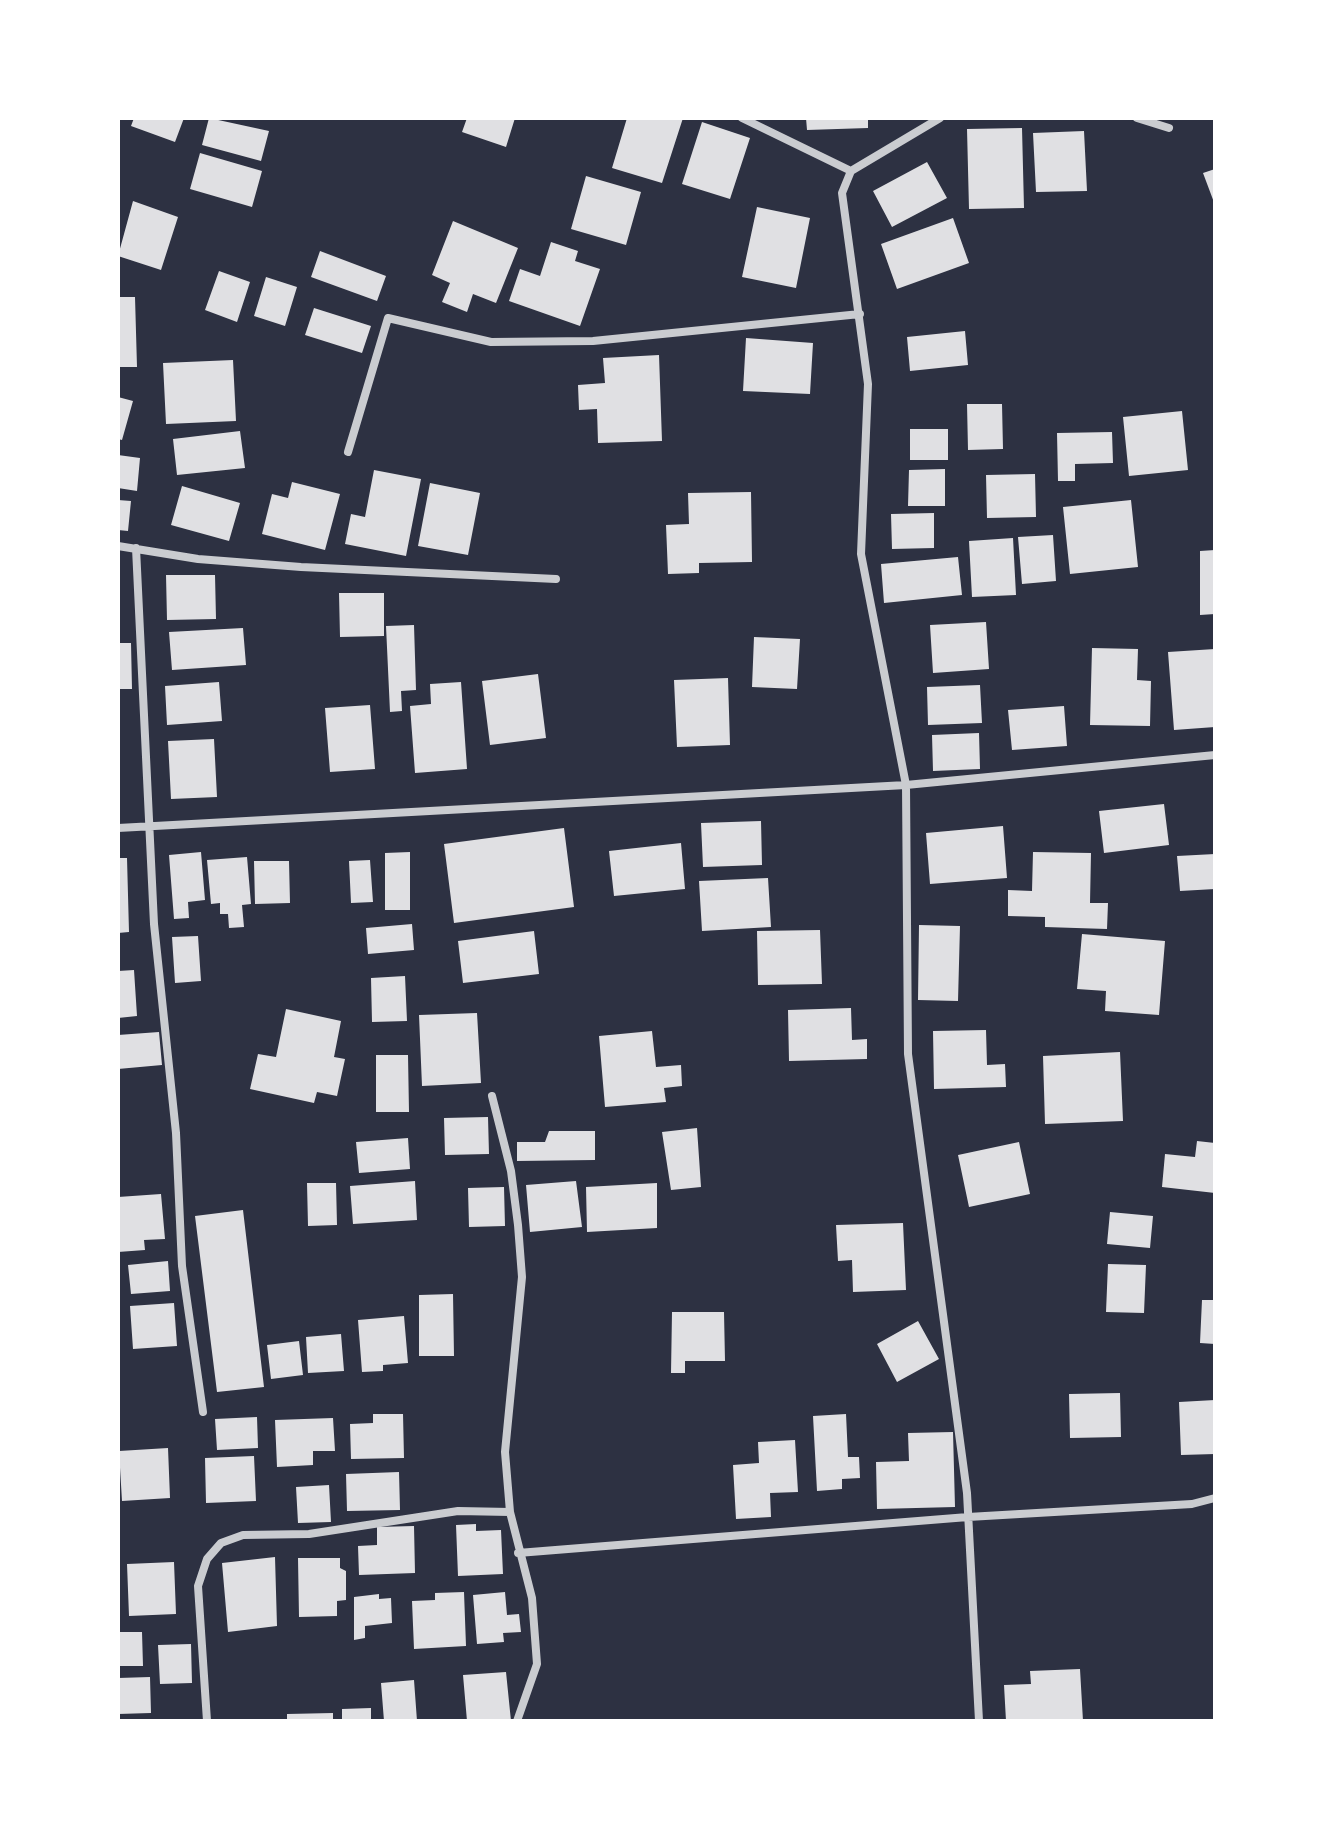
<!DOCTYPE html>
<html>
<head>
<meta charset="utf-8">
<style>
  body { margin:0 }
  #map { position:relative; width:1333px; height:1839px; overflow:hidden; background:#2d3142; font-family:"Nunito Sans",sans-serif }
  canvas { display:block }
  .frame { position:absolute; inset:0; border:120px solid #fff; pointer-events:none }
</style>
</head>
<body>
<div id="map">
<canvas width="1333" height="1839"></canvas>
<div class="frame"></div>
</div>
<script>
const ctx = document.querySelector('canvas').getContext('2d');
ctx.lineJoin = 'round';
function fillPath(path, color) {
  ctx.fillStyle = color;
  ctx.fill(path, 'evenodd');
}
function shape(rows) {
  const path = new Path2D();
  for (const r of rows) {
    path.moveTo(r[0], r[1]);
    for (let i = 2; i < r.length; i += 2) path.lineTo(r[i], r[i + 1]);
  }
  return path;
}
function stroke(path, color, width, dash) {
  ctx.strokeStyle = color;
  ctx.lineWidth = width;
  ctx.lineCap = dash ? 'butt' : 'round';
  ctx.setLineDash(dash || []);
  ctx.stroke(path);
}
fillPath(shape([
  [134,118,184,118,175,142,131,126],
  [209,118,269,131,261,161,202,145],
  [467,118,515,118,506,147,462,132],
  [627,118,683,118,662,183,612,168],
  [806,118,868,118,868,128,807,130],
  [702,122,750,138,730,199,682,184],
  [1022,128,1024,208,969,209,967,129],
  [1084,131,1087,191,1036,192,1033,133],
  [200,153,262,171,252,207,190,189],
  [927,162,947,198,892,227,873,191],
  [1215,169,1215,205,1203,173],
  [586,176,641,192,626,245,571,229],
  [133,201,178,217,161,270,118,256],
  [757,207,810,218,796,288,742,277],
  [953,218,969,263,897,289,881,244],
  [453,221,518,248,496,303,473,294,467,312,442,302,450,283,432,275],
  [551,242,578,251,575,261,600,269,580,326,509,301,520,269,540,276],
  [320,251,386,276,377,301,311,277],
  [219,271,250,282,237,322,205,310],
  [266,277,297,287,285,326,254,316],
  [118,297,135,297,137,367,118,367],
  [314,308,371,326,362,353,305,335],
  [965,331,968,365,910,371,907,337],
  [746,338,813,343,810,394,743,391],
  [659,355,662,441,598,443,597,409,579,410,578,385,605,383,603,358],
  [233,360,236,421,166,424,163,363],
  [118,397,133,401,122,440,118,439],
  [967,404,1002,404,1003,449,968,450],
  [1182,411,1188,470,1129,476,1123,417],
  [910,429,948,429,948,460,910,460],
  [240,431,245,468,177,475,173,439],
  [1112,432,1113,463,1075,464,1075,481,1058,481,1057,433],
  [118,455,140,458,137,491,118,488],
  [945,469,945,506,908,506,909,470],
  [374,470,421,479,406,556,345,544,351,514,365,517],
  [1035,474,1036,517,987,518,986,475],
  [292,482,340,494,325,550,262,534,272,494,288,498],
  [430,483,480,493,468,555,418,546],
  [182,486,240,503,229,541,171,525],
  [751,492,752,562,699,563,699,573,668,574,666,525,689,524,688,493],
  [118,500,131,501,128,531,118,530],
  [1131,500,1138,567,1070,574,1063,507],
  [934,513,934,548,892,549,891,514],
  [1053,535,1056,581,1022,584,1018,537],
  [1013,538,1016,595,972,597,969,541],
  [1215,550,1215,614,1200,615,1200,551],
  [958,557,962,595,884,603,881,564],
  [166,575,215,575,216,619,167,620],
  [339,593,384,593,384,636,340,637],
  [986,622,989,669,933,673,930,625],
  [414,625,416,690,401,691,402,711,390,712,386,626],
  [243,628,246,665,172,670,169,632],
  [754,637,800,639,797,689,752,687],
  [118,643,131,643,132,689,118,689],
  [1092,648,1138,649,1137,680,1151,681,1150,726,1090,725],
  [1215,649,1215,727,1174,730,1168,652],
  [538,674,546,738,490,745,482,681],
  [728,678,730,745,677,747,674,680],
  [219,682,222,721,167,725,165,686],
  [461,682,467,769,415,773,410,706,431,704,430,684],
  [980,685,982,723,928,725,927,687],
  [370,705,375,769,330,772,325,708],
  [1064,706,1067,746,1012,750,1008,710],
  [979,733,980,769,933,771,932,735],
  [214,739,217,797,171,799,168,741],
  [1164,804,1169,845,1104,853,1099,811],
  [761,821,762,865,703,867,701,823],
  [1003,826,1007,878,930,884,926,833],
  [564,828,574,907,454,923,444,844],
  [681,843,685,889,614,896,609,851],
  [201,852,205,900,188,902,189,918,174,919,169,855],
  [410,852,410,910,385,910,385,853],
  [1033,852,1091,853,1090,903,1108,903,1107,929,1045,927,1045,917,1008,916,1008,890,1032,891],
  [1215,854,1215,889,1180,891,1177,856],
  [247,857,251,904,242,905,244,927,229,928,228,914,220,914,220,903,211,904,207,860],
  [118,858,127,858,129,932,118,933],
  [370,860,373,902,351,903,349,861],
  [254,861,289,861,290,903,255,904],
  [768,878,771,927,702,931,699,881],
  [412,924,414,950,368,954,366,928],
  [919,925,960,926,958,1001,918,1000],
  [820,930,822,984,758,985,757,931],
  [534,931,539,974,463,983,458,941],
  [1082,934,1165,941,1159,1015,1105,1011,1106,991,1077,989],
  [198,936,201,981,175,983,172,937],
  [134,970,137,1016,118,1018,118,971],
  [405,976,407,1021,372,1022,371,978],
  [851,1008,852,1040,867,1039,867,1059,789,1061,788,1010],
  [286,1009,341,1021,334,1057,345,1059,337,1096,317,1092,314,1103,250,1089,258,1054,276,1057],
  [477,1013,481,1083,422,1086,419,1015],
  [986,1030,987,1065,1005,1064,1006,1087,934,1089,933,1031],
  [652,1031,656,1067,681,1065,682,1086,664,1088,666,1102,605,1107,599,1036],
  [159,1032,162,1065,118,1069,118,1035],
  [1120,1052,1123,1121,1045,1124,1043,1056],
  [376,1055,408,1055,409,1112,376,1112],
  [488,1117,489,1154,445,1155,444,1118],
  [697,1128,701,1187,671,1190,662,1132],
  [549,1131,595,1131,595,1160,517,1161,517,1142,545,1142],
  [408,1138,410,1169,359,1173,356,1142],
  [1197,1141,1215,1143,1215,1193,1162,1187,1165,1154,1195,1157],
  [1019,1142,1030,1194,969,1207,958,1155],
  [415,1181,417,1220,353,1224,350,1186],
  [576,1181,582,1227,530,1232,526,1185],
  [307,1183,336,1183,337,1225,308,1226],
  [657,1183,657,1228,587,1232,586,1187],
  [504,1187,505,1226,469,1227,468,1188],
  [161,1194,165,1239,144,1240,145,1250,118,1252,118,1197],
  [243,1210,264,1387,217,1392,195,1216],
  [1110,1212,1153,1216,1150,1248,1107,1244],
  [903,1223,906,1290,853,1292,852,1260,838,1261,836,1225],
  [168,1261,170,1291,131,1294,128,1265],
  [1108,1264,1146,1265,1144,1313,1106,1312],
  [453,1294,454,1356,419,1356,419,1295],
  [1202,1300,1215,1300,1215,1344,1200,1343],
  [174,1303,177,1346,133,1349,130,1306],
  [672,1312,724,1312,725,1361,685,1361,685,1373,671,1373],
  [404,1316,408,1363,383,1365,383,1371,362,1372,358,1320],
  [918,1321,939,1359,897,1382,877,1344],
  [341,1334,344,1371,308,1373,306,1337],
  [299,1341,303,1375,271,1379,267,1345],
  [1120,1393,1121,1437,1070,1438,1069,1394],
  [1215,1400,1215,1454,1181,1455,1179,1402],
  [373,1414,403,1414,404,1458,351,1459,350,1424,373,1423],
  [846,1414,848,1457,859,1457,860,1478,842,1479,842,1489,817,1491,813,1416],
  [257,1417,258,1448,217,1450,215,1419],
  [333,1418,335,1451,313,1451,313,1465,277,1467,275,1420],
  [953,1432,955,1507,877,1509,876,1462,909,1461,908,1433],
  [795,1440,798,1492,770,1493,771,1517,736,1519,733,1465,759,1463,758,1442],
  [168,1448,170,1498,122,1501,119,1451],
  [254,1456,256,1501,206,1503,205,1458],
  [399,1472,400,1510,347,1511,346,1474],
  [329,1485,331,1522,298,1523,296,1487],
  [476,1524,476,1531,501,1530,503,1574,458,1576,456,1525],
  [414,1526,415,1573,359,1575,358,1546,377,1545,377,1527],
  [275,1557,277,1626,228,1632,222,1563],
  [298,1558,340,1558,340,1568,346,1571,346,1600,337,1601,337,1616,299,1617],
  [174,1562,176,1614,129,1616,127,1564],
  [464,1592,466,1646,414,1649,412,1601,435,1600,435,1593],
  [505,1592,507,1615,519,1614,521,1632,503,1633,504,1642,477,1644,473,1595],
  [379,1594,379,1599,391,1598,392,1623,365,1626,365,1638,354,1640,354,1597],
  [118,1632,142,1632,143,1666,118,1666],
  [191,1644,192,1683,160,1684,158,1645],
  [1080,1669,1083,1721,1006,1721,1004,1685,1031,1684,1030,1671],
  [506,1672,511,1721,467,1721,463,1675],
  [150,1677,151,1713,118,1714,118,1678],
  [414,1680,417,1721,384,1721,381,1683],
  [371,1708,371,1721,342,1721,342,1709],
  [333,1713,333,1721,287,1721,287,1714]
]), '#e0e0e3');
stroke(shape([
  [742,118,851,171],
  [940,118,851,171,842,193,868,384,861,554,906,785,908,1054,967,1493,979,1721],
  [1137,118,1169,128],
  [348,452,388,318,491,342,593,341,860,314],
  [118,546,198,559,301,567,556,579],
  [136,548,154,924,176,1133,182,1266,203,1412],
  [118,828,906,785,1215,755],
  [492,1096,511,1171,518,1225,522,1277,505,1452,510,1512,532,1598,537,1664,517,1721],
  [518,1553,968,1517,1192,1504,1215,1498],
  [207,1721,198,1586,207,1559,221,1543,243,1535,309,1534,458,1511,510,1512]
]), '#caccd0', 8);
</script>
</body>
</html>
